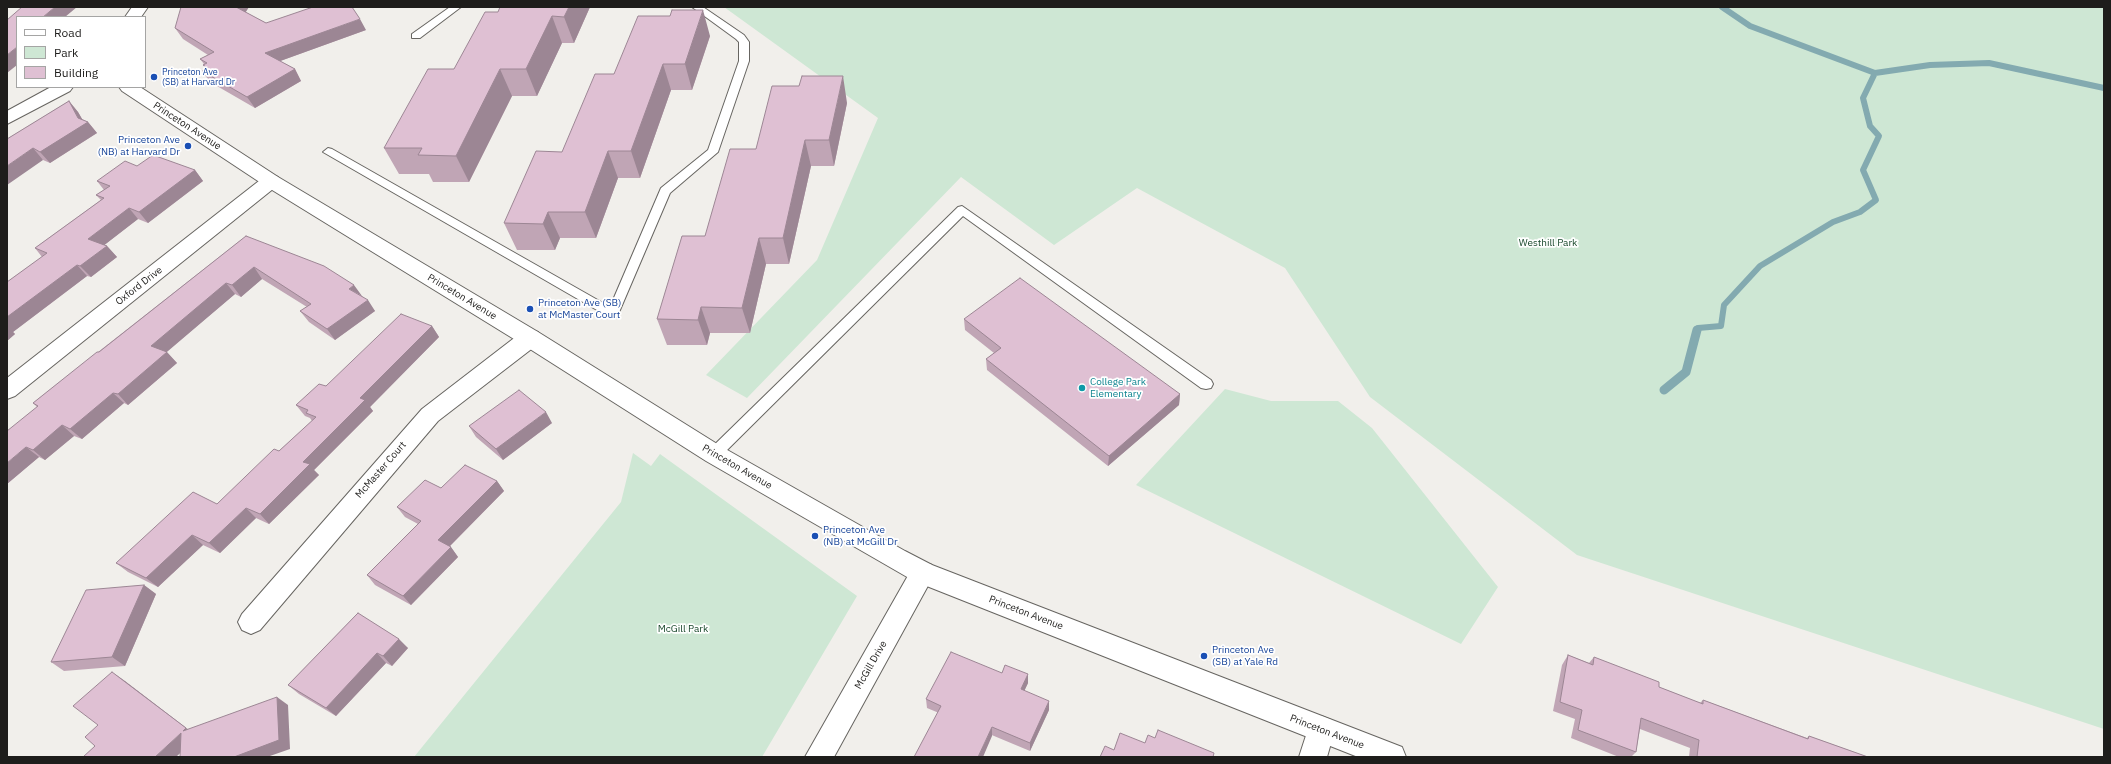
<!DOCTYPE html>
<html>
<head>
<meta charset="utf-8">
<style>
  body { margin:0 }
  #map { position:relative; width:2111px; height:764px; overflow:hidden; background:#f1efeb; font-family:"IBM Plex Sans",sans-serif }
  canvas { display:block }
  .frame { position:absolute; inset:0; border:8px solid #1e1d1b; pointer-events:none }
  .legend { position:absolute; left:16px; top:16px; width:130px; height:72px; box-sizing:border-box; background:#fff; border:1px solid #a5a5a4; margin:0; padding:5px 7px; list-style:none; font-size:12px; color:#1e1d1b }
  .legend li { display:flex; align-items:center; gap:8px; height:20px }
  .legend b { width:20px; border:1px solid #a5a5a4 }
</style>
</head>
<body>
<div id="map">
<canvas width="2111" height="764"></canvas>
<div class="frame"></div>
<ul class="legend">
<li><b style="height:5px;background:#fff"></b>Road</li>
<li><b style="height:11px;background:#cee7d4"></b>Park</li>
<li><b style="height:11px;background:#dfc0d3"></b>Building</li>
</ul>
</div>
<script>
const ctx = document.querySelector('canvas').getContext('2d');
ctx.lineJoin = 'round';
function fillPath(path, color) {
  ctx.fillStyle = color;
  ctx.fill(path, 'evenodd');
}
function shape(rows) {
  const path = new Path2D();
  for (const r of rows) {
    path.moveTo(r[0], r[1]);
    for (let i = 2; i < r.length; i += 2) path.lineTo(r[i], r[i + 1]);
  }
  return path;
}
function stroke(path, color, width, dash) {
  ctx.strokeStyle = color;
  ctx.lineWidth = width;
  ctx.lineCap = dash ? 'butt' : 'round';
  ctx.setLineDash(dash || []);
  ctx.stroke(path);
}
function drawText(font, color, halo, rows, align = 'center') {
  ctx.font = font + ' "IBM Plex Sans",sans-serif';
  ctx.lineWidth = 3.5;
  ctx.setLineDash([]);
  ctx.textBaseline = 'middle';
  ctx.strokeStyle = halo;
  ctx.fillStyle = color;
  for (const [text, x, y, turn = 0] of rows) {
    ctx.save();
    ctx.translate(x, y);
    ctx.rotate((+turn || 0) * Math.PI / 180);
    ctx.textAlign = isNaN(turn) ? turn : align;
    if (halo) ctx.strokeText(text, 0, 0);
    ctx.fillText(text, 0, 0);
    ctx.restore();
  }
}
fillPath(shape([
  [724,7,2104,7,2104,729,1577,555,1370,397,1285,268,1137,188,1054,245,961,177,747,398,706,375,817,260,878,118],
  [1225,389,1271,401,1338,401,1372,428,1498,587,1461,644,1136,485],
  [633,453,651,466,660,454,857,596,762,757,414,757,621,502]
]), '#cee7d4');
stroke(shape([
  [1722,7,1750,26,1875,73,1930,65,1989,63,2104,88],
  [1697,331,1698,328,1721,326,1724,305,1760,266,1833,222,1860,212,1876,200,1863,170,1879,136,1870,126,1863,98,1875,73]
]), '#83aab0', 6);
stroke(shape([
  [1664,390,1686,372,1697,330]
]), '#83aab0', 9);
const service = shape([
  [450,7,461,7,420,38,412,38,412,34,450,7],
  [692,7,703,7,744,35,749,42,749,61,718,152,670,193,617,317,609,317,323,152,328,148,332,149,610,307,661,188,708,150,739,61,739,42,736,39,692,7],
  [962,206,1211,380,1213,384,1211,388,1206,389,1201,388,963,216,719,458,714,460,709,458,707,454,709,450,958,207,962,206]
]);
const minor = shape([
  [51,87,73,87,70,91,7,124,7,111,51,87],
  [271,175,278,177,280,181,278,185,15,396,7,399,7,378,264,177,271,175],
  [530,330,538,332,541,338,538,344,438,421,260,630,251,634,242,630,238,622,242,614,422,409,522,332,530,330],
  [923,562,932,565,935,573,834,757,805,757,914,565,923,562],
  [1321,716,1331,720,1335,729,1327,757,1299,757,1311,720,1321,716]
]);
const tertiary = shape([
  [132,7,148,7,141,17,125,17,132,7],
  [119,87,140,87,278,177,538,332,722,447,905,551,932,565,1402,747,1406,757,1358,757,914,581,706,461,522,344,264,185,122,91,119,87]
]);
stroke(service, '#676561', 2);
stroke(minor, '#676561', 2);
stroke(tertiary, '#676561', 2);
fillPath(service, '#fff');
fillPath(minor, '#fff');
fillPath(tertiary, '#fff');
fillPath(shape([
  [249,7,245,12,266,23,366,30,280,61,295,69,301,81,255,108,210,82,202,71,206,69,203,65,204,64,200,59,208,55,183,39,175,28],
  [590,7,574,43,562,43,537,96,512,96,469,182,433,182,429,174,399,174,384,148,454,69,498,12],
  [670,16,710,36,692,90,671,90,640,178,618,178,596,238,560,238,555,250,517,250,504,223,562,152,614,74],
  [69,101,78,112,82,119,88,122,97,133,50,163,43,160,7,139],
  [847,103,834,166,811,166,789,264,766,264,750,333,710,333,707,345,667,345,657,319,756,149],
  [137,166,195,170,203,181,148,223,138,219,104,245,107,246,117,257,91,277,87,276,13,332,15,334,7,341,7,282,42,257,35,248,101,200,96,195,104,190,97,181],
  [246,236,362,296,375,311,335,340,309,322,300,311,307,307,262,279,241,297,235,294,166,352,177,363,128,405,124,403,82,439,74,436,45,460,39,457,7,484,37,407,33,403],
  [964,319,1180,394,1179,405,1108,466,987,370,986,359,994,353,965,330],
  [432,326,439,337,370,407,373,411,314,470,319,475,269,524,256,518,220,553,203,545,158,587,128,572,116,563,217,504,279,451,312,421,310,418,305,416,296,405,326,386],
  [552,423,503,460,476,437,469,426],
  [497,481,504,491,450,546,458,557,411,605,375,585,367,575,418,524,405,517,397,507,441,488],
  [144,585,156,594,125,666,64,671,51,662],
  [358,613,408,648,392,666,386,663,336,716,299,694,288,685],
  [1568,655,1589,663,1594,657,1659,687,1700,703,1703,700,1807,738,1809,736,1868,757,1689,757,1690,748,1640,729,1636,752,1631,757,1619,757,1571,738,1575,719,1553,711,1562,665],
  [1002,673,1028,683,1024,691,1049,710,1030,751,927,708,926,699]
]), '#c0a5b5');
fillPath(shape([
  [55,7,77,7,65,17,43,17],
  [235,7,249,7,242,18],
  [569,7,590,7,574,43,564,17],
  [703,10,710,36,692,90,685,64],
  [552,16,562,43,537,96,526,69],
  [360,19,366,30,272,64,265,53],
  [17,47,17,65,7,73,7,55],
  [663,64,671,90,640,178,631,151],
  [295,69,301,81,255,108,247,97],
  [500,69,512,96,469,182,456,156],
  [843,76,847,103,834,166,829,140],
  [69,101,78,112,85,124,88,122,97,133,50,163,40,152,78,118],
  [805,140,811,166,789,264,783,238],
  [33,148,43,160,7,185,7,166],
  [608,151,618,178,596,238,585,212],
  [195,170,203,181,148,223,139,212],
  [129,208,138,219,98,250,88,239],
  [548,212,560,238,555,250,543,224],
  [759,238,766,264,750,333,742,308],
  [107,246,117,257,91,277,80,266],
  [77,265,87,276,13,332,15,334,7,341,7,317],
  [254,267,262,279,241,297,232,285],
  [226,283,235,294,161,357,151,346],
  [354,285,362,296,349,289],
  [368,300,375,311,335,340,327,329],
  [701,307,710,333,707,345,698,320],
  [432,326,439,337,370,407,373,411,314,470,319,475,269,524,260,514,303,462,360,398],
  [167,352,177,363,128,405,118,394],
  [113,393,124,403,82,439,70,429],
  [1180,394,1179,405,1108,466,1109,456],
  [546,412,552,423,503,460,496,449],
  [62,425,74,436,45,460,33,450],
  [26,447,39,457,7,484,7,463],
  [497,481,504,491,446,550,438,540],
  [246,508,256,518,220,553,209,543],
  [192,535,203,545,158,587,146,578],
  [451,547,458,557,411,605,403,596],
  [144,585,156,594,125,666,112,657],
  [399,639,408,648,392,666,383,656],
  [377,653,386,663,336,716,326,708],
  [112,672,125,681,198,737,195,739],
  [1028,674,1028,683,1021,698,1021,689],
  [277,697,288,705,290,749,267,757,234,757],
  [1049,701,1049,710,1030,751,1030,743],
  [992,727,992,736,983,757,978,757],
  [181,733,193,741,176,757,155,757]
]), '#9c8694');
const building = shape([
  [22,7,55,7,43,17,17,17,17,47,7,55,7,20,22,7],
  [181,7,236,7,266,23,313,7,352,7,360,19,265,53,295,69,247,97,202,71,208,68,203,65,207,63,200,59,214,52,175,28,181,7],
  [500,7,569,7,564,17,552,16,526,69,500,69,456,156,418,155,422,148,384,148,428,69,454,69,485,12,498,12,500,7],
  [672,10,703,10,685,64,663,64,631,151,608,151,585,212,548,212,543,224,504,223,536,151,562,152,595,74,614,74,638,16,670,16,672,10],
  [802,76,843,76,829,140,805,140,783,238,759,238,742,308,701,307,698,320,657,319,682,236,705,236,730,149,756,149,772,86,799,86,802,76],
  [69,101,78,118,88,122,40,152,33,148,7,166,7,139,69,101],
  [153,155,195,170,139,212,129,208,88,239,107,246,80,266,77,265,7,317,7,282,47,253,35,248,104,198,96,195,110,186,97,181,125,161,137,166,153,155],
  [246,236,324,266,354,285,349,289,368,300,327,329,300,311,311,304,254,267,232,285,226,283,151,346,167,352,118,394,113,393,70,429,62,425,33,450,26,447,7,463,7,431,38,406,33,403,97,352,99,352,246,236],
  [1020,278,1180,394,1109,456,986,359,1001,348,964,319,1020,278],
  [401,314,432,326,360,398,365,400,303,462,310,464,260,514,246,508,209,543,192,535,146,578,116,563,193,492,217,504,274,449,279,451,316,417,306,413,308,410,296,405,319,384,326,386,401,314],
  [519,390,546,412,496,449,469,426,519,390],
  [465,465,497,481,438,540,451,547,403,596,367,575,421,521,397,507,425,480,441,488,465,465],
  [144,585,112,657,51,662,86,590,144,585],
  [358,613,399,639,383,656,377,653,326,708,288,685,358,613],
  [951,652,1002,673,1005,665,1028,674,1021,689,1049,701,1030,743,992,727,978,757,914,757,941,706,926,699,951,652],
  [1568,655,1593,665,1594,657,1659,682,1659,687,1703,704,1703,700,1808,739,1809,736,1868,757,1697,757,1699,740,1641,718,1636,752,1578,730,1582,710,1560,702,1568,655],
  [112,672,186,728,183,731,277,697,279,740,234,757,180,757,181,733,155,757,83,757,95,746,85,737,98,725,73,706,112,672],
  [1158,730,1214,753,1213,757,1100,757,1105,746,1114,750,1120,733,1145,743,1148,735,1155,738,1158,730]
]);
fillPath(building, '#dfc0d3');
stroke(building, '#9c8694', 1);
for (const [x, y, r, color] of [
  [154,77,4,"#1a4fb4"],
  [188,146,4,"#1a4fb4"],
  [530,309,4,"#1a4fb4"],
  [1082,388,4,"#0f9aa8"],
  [815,536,4,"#1a4fb4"],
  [1204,656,4,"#1a4fb4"]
]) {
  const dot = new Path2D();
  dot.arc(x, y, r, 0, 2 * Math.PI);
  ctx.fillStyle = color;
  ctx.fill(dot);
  stroke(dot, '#fff', 1.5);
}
drawText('9px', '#164399', '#fff', [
  ["Princeton Ave",162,72],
  ["(SB) at Harvard Dr",162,82]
], 'left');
drawText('10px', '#1e1d1b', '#fff', [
  ["Princeton Avenue",187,126,33],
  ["Oxford Drive",139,286,-38],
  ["Princeton Avenue",462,297,31],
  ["Princeton Avenue",737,467,30],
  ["McMaster Court",381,470,-49],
  ["Princeton Avenue",1026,613,21],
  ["McGill Drive",871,665,-60],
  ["Princeton Avenue",1327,732,21]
]);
drawText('10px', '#164399', '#fff', [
  ["Princeton Ave",180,140,"right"],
  ["(NB) at Harvard Dr",180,152,"right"],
  ["Princeton Ave (SB)",538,303],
  ["at McMaster Court",538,315],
  ["Princeton Ave",823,530],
  ["(NB) at McGill Dr",823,542],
  ["Princeton Ave",1212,650],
  ["(SB) at Yale Rd",1212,662]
], 'left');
drawText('10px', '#164629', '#fff', [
  ["Westhill Park",1548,243],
  ["McGill Park",683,629]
]);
drawText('10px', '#0d838f', '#fff', [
  ["College Park",1090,382],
  ["Elementary",1090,394]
], 'left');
</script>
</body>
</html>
